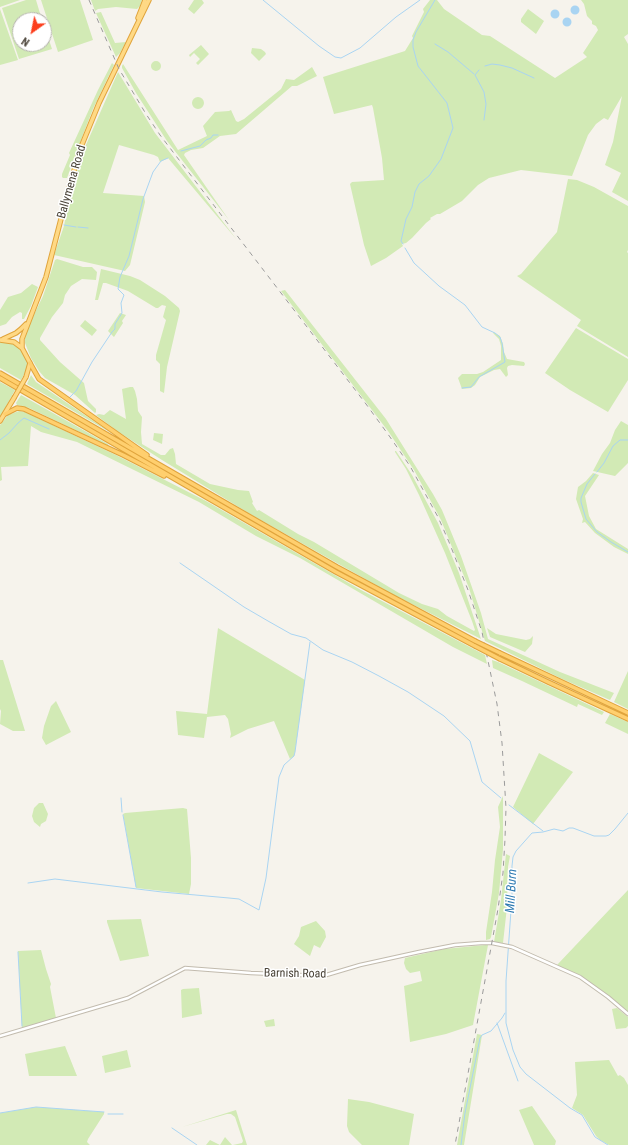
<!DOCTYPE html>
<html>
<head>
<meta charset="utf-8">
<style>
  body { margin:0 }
  #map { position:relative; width:628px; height:1145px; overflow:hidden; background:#f6f3ec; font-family:"Roboto Condensed",sans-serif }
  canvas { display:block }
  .north { position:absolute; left:12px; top:12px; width:40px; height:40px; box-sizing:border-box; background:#fff; border:1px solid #b7b4b0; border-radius:50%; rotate:213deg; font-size:11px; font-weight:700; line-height:16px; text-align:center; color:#4b4439 }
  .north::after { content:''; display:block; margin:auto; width:14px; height:18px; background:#fc3f1d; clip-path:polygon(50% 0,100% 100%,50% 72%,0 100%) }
</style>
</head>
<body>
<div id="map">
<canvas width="628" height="1145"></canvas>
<div class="north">N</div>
</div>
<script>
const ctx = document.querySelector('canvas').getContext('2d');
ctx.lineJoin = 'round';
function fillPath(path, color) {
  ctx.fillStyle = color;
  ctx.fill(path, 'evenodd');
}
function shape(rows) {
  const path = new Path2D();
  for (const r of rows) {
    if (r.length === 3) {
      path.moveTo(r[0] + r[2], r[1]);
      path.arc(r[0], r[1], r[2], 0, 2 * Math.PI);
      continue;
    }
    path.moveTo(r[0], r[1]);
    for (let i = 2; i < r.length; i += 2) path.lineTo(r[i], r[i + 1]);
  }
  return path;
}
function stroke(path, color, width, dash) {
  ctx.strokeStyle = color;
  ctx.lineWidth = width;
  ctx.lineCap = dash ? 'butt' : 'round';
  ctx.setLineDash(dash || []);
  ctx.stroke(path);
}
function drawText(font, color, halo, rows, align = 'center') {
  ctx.font = font + ' "Roboto Condensed",sans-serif';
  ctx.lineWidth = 3;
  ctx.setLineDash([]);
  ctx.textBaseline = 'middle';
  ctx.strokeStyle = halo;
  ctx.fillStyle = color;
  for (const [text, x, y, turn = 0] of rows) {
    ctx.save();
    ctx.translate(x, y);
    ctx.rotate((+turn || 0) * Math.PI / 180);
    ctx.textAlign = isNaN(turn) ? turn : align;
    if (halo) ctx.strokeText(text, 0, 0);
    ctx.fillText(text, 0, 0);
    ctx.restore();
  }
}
fillPath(shape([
  [0,0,20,0,0,7],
  [26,0,36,0,42,20,20,20,20,44,44,44,44,25,52,49,19,59,2,8],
  [41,0,80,0,93,40,58,52],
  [91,0,142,0,140,6,137,9,116,7,98,9,95,11],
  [194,0,202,0,204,3,194,14,188,9],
  [430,0,437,0,444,9,482,35,490,36,555,78,587,57,583,53,598,30,596,26,592,24,592,21,587,16,584,4,581,0,628,0,628,34,624,37,628,44,628,201,612,192,621,173,605,165,613,142,622,96,608,120,604,118,596,124,588,135,572,176,521,170,489,178,478,185,462,201,440,214,437,214,430,218,431,219,426,223,412,238,406,243,402,244,403,246,386,258,371,266,364,245,350,184,352,182,384,180,382,158,373,108,372,105,334,114,323,77,405,51,413,38,412,36,424,12,423,9],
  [0,9,18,60,0,65],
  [528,9,544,21,536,34,521,22,521,19],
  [101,12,115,43,126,42,120,53,116,57,96,13],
  [201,45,209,54,198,65,196,63,200,59,194,53,190,57,189,55],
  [252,48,261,49,265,52,266,54,259,61,251,53],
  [156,66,5],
  [112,63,114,65,93,109,81,140,67,178,63,178,62,177,62,174,70,155,69,153,98,90],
  [123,64,178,150,207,136,203,126,215,112,229,111,231,110,236,121,238,122,244,119,281,89,286,79,294,80,312,67,317,76,297,86,292,86,236,134,220,136,203,148,191,150,185,153,184,155,229,220,167,141,136,93,122,68,122,66],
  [118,72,155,133,237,240,168,158,160,162,158,157,154,155,119,145,103,193,144,196,145,202,130,265,125,271,54,255,64,226,69,199,82,154],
  [198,103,6],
  [568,179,577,180,594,187,628,206,628,250,627,252,628,253,628,357,577,326,581,320,517,276,521,274,557,232],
  [57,259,83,267,92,267,97,272,96,280,82,279,71,286,65,295,63,303,52,317,40,338,40,340,60,362,84,383,88,401,96,409,96,412,95,413,75,395,45,378,39,371,31,358,25,343,25,338,27,329,43,296,55,260],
  [101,269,130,276,140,280,165,296,179,308,180,311,167,367,164,393,160,391,160,364,156,360,156,355,166,320,163,317,166,306,162,305,158,308,156,308,128,291,106,283,103,283,98,300,95,300],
  [32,284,38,287,31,306,24,319,22,319,22,313,20,312,12,317,6,324,0,326,0,310,8,297,21,293],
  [285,290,386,419,433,494,442,510,461,556,481,613,488,639,560,672,614,693,610,700,560,678,485,641,469,588,456,557,441,520,414,470,388,431,281,291],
  [120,313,126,315,122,321,123,323,114,337,108,331],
  [85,320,97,330,92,336,80,326],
  [576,328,628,359,628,380,608,412,570,390,545,373],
  [493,332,500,336,503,344,504,352,507,359,524,362,525,364,524,366,512,365,508,366,507,368,508,375,506,377,500,369,494,370,480,377,475,385,471,388,462,389,458,378,462,374,477,374,483,372,501,360,501,346,499,339,493,333],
  [0,342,13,344,21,349,27,359,27,369,21,380,0,368],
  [31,375,36,382,113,434,27,384],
  [0,382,15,390,0,418],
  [130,387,133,387,135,391,137,399,138,411,142,417,141,432,142,444,161,455,165,455,170,449,173,448,175,454,176,464,210,484,238,490,249,491,253,502,252,503,257,511,259,510,298,534,314,542,399,593,422,604,438,609,447,616,474,631,475,630,472,621,445,553,419,495,406,469,395,452,395,451,396,451,412,475,438,523,459,573,481,639,390,593,250,514,162,460,117,431,96,415,99,414,104,415,110,410,126,419,122,389],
  [21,395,108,444,109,446,29,408,17,405,16,403],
  [19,411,25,412,116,455,206,501,361,590,485,655,487,664,453,647,300,558,256,536,199,502,77,442,41,432,31,426,28,466,1,467,2,480,0,481,0,425,8,415],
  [621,421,628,425,628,463,615,476,593,471,602,454,610,443,615,430],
  [154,433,163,434,162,444,153,440],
  [593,473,599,475,585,496,589,516,596,529,628,549,628,554,614,547,595,533,585,522,582,523,583,519,576,499,578,487,586,481],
  [218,628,305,680,295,752,294,756,290,759,274,721,248,729,230,738,231,734,228,719,225,715,207,717,204,738,178,735,176,711,207,714],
  [487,628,496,634,526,640,530,639,533,636,532,644,525,652,490,637],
  [0,660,3,660,25,731,13,731,0,724,1,711,0,709],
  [492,660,498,662,604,712,602,715,578,704,577,707,522,681,493,668],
  [628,671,628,709,614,702],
  [56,701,71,732,46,745,42,738,44,726,51,706],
  [610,714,628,722,628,734,605,723],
  [539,753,573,772,533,824,513,807],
  [503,796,503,849,499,893,491,937,490,939,486,940,486,932,492,892,495,860,500,827,498,807],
  [39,803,43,803,48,814,46,821,41,824,40,827,34,822,32,816,34,808],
  [183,808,187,809,191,858,191,884,189,894,136,888,123,814,125,813],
  [506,854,510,856,508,867,507,907,503,943,494,942,501,900],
  [628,890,628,1012,588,981,557,965],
  [141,919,149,956,120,961,107,922,107,920],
  [316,921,325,931,326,937,320,948,314,945,310,956,294,944,299,936,301,927],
  [485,945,488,945,473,1025,446,1034,410,1042,404,986,422,981,420,971,410,973,406,969,404,963,405,958,444,949],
  [41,950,46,969,51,984,50,987,56,1018,22,1028,18,951],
  [199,988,202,1014,182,1018,181,990,183,989],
  [617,1008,628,1017,628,1026,626,1028,616,1029,612,1009],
  [274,1019,275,1026,266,1027,264,1021],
  [477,1034,482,1035,464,1145,457,1145],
  [65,1046,77,1076,29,1076,25,1054],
  [127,1050,131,1067,105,1073,102,1056],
  [609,1060,618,1076,620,1075,624,1078,628,1085,628,1145,609,1145,600,1140,596,1136,583,1115,572,1108,577,1095,575,1062],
  [348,1099,369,1102,414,1114,409,1145,362,1145,349,1132,347,1126],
  [532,1106,556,1141,555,1145,534,1145,519,1110],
  [36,1107,104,1112,104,1114,88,1139,87,1142,90,1145,0,1145,0,1113],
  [236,1110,247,1145,233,1145,242,1143,243,1141,235,1117,231,1114,227,1114,182,1127],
  [225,1137,232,1145,206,1145,210,1140,220,1145]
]), '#d2eab5');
fillPath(shape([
  [575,10,4.5],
  [555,14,4.5],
  [567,22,4.5]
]), '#a9d4f2');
stroke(shape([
  [263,0,319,46,335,57,341,58,360,48,396,17,420,0],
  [435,44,448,52,474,74],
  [485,66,492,64,500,65,512,68,534,78],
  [479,70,475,75,484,92,486,104,484,120],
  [181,151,200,146,206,140,211,138,213,135,218,135],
  [64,225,76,227],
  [78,227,88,228],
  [403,244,401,241,406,219,412,207,415,192,419,184,429,176,441,159,453,128,447,103,418,66,413,47,413,40,416,32,435,0],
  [405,248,414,263,439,286,465,305,482,327,495,333,500,337,502,343,505,362,479,377,471,387,462,388],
  [69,398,76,391,92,362,112,332,115,329,115,324,122,313,121,303,124,295,118,289,120,277,129,256,143,199,153,172,161,161,168,158],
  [0,440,9,433,18,423,24,418,49,429],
  [597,472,604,463,613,446,620,440,628,440],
  [595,474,587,484,581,498,581,502,586,519,597,532,611,542,628,552],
  [180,563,244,607,268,621,291,634,306,638,323,650,352,662,379,676,408,692,444,716,470,741,482,782,501,798],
  [121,798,122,812],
  [509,805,543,831],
  [123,815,136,887],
  [28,883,55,879,162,892,229,898,239,899,259,910,266,878,279,777,284,765,294,756,295,752,310,642],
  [18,952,22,1026],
  [497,1023,518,1081],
  [0,1113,36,1107,104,1112],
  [108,1114,123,1114],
  [172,1128,197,1145],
  [461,1145,465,1113,480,1038,482,1035,491,1031,502,1018,505,1013],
  [608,1145,595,1137,582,1115,570,1108,526,1074,520,1067,513,1050,506,1023,506,981,512,896,512,866,513,857,516,851,532,833,543,832,554,829,563,831,569,828,573,828,594,836,606,836,609,835,615,829,628,813]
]), '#a9d4f2', 1);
const tertiary = shape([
  [0,1036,128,998,185,968,251,973,323,976,360,965,419,952,455,945,481,943,492,943,512,947,580,977,608,997,628,1014]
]);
const trunk = shape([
  [138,18,145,0],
  [3,339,16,333,21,329,26,324],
  [0,340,14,342,22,348,30,363,26,377],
  [22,348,22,339,46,277,70,184,81,147,99,103,149,0],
  [0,421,14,398]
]);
const motorway = shape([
  [30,363,39,379,147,455],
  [0,373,337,567,475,641],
  [0,378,336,572,475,646],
  [5,414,17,408,24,409,123,455,164,476],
  [500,653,628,713],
  [500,659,548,682,628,719]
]);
stroke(tertiary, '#c2bbae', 4.5);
stroke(trunk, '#e0a43c', 5.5);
stroke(motorway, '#e0a43c', 5.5);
stroke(tertiary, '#fff', 2.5);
stroke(trunk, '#ffd985', 3.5);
stroke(motorway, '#ffcf6e', 3.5);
stroke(shape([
  [89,0,119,69,146,114,160,135,366,404,390,437,410,466,438,517,449,542,468,590,482,632,497,704,502,743,506,808,505,839,503,873,498,909,455,1145]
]), '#9a9a9a', 1, [5, 5]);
const trunkBridge = shape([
  [14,398,26,377]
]);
const motorwayBridge = shape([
  [475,641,500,653],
  [475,646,500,659]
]);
stroke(trunkBridge, '#e0a43c', 5.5, []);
stroke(motorwayBridge, '#e0a43c', 5.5, []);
stroke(trunkBridge, '#ffd985', 3.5);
stroke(motorwayBridge, '#ffcf6e', 3.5);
drawText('12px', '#4b4439', '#fff', [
  ["Ballymena Road",72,182,-74],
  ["Barnish Road",295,974,1]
]);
drawText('italic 13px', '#2e7ab2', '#fff', [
  ["Mill Burn",512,891,-87]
]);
</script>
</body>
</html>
